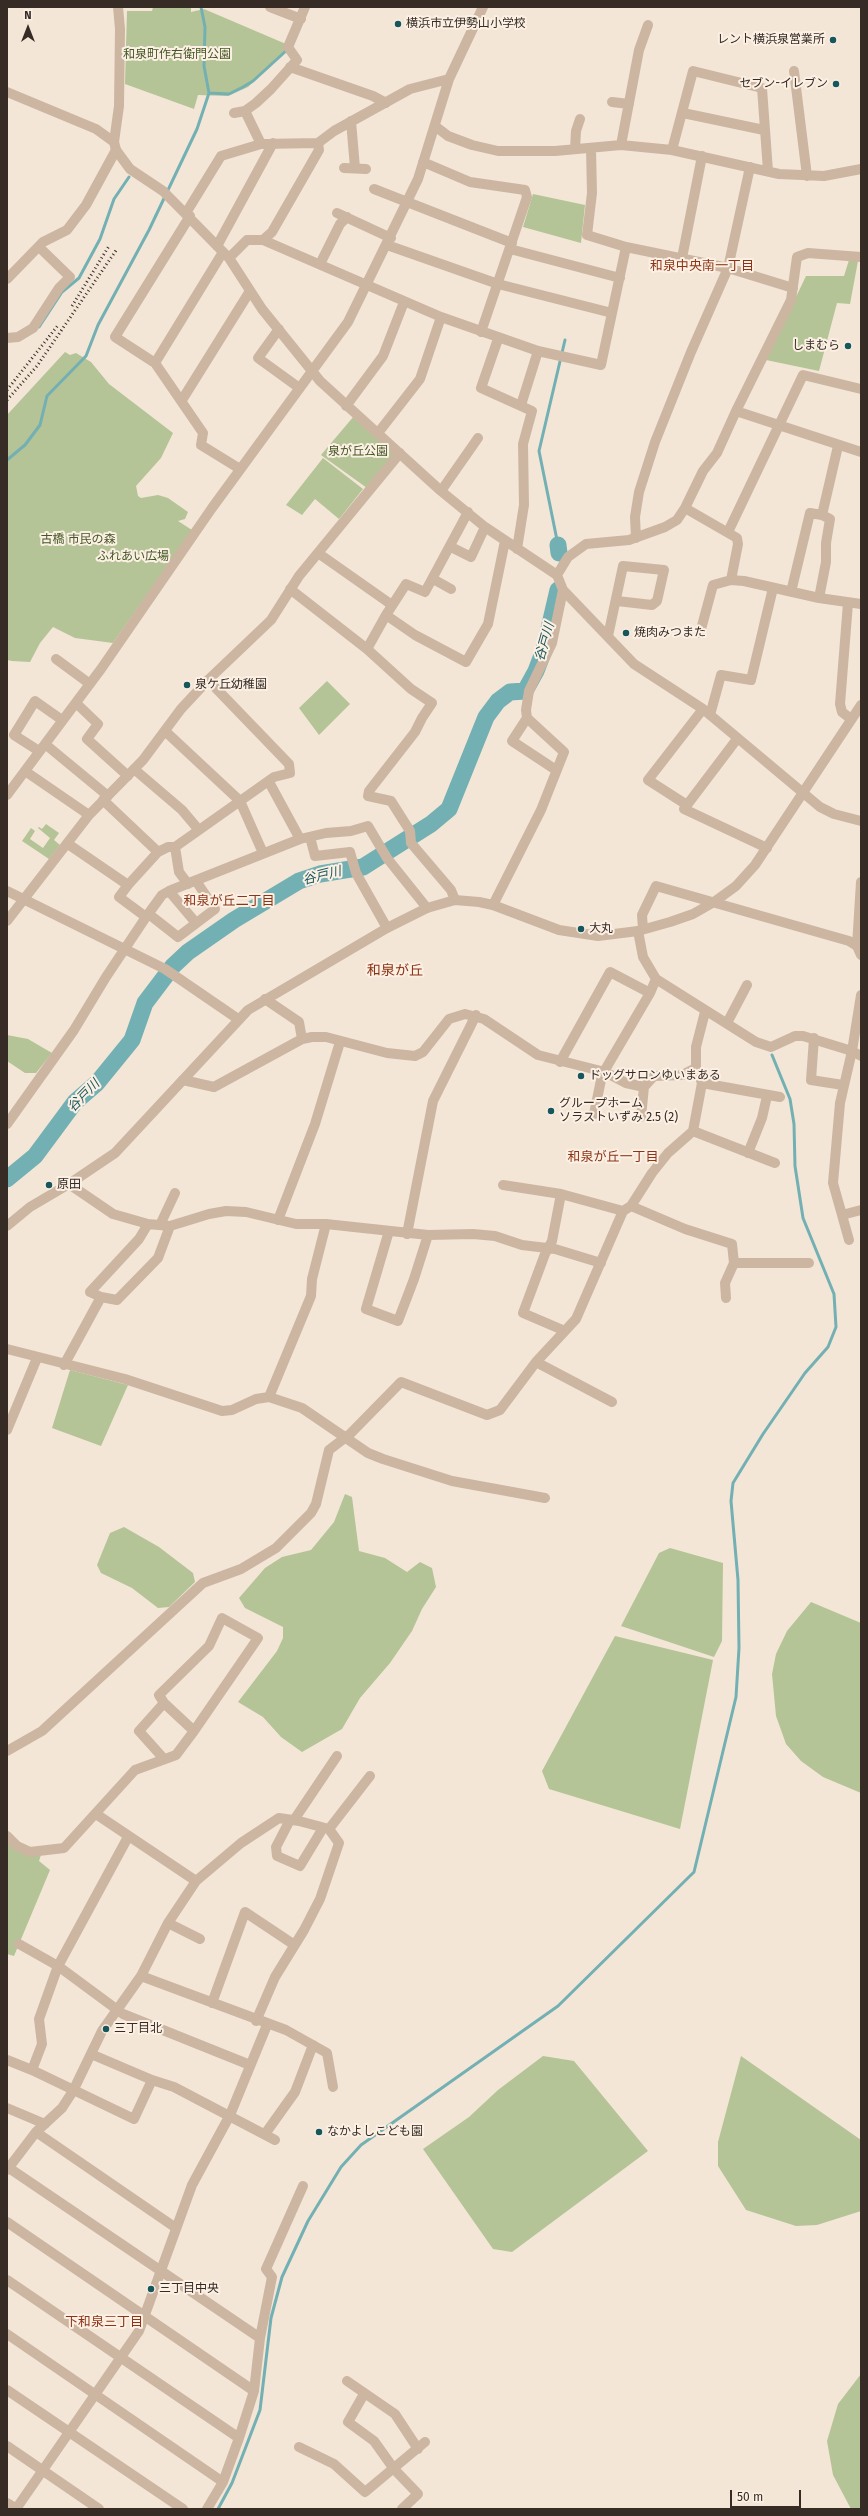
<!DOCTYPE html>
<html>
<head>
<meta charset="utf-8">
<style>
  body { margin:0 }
  #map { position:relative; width:868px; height:2516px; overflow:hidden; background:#f3e6d7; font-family:"Fira Sans",sans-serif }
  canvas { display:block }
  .frame { position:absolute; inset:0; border:8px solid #362b25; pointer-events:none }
  .north { position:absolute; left:8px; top:8px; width:40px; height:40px; -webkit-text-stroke:3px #fbf0e3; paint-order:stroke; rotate:0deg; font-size:11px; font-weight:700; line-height:16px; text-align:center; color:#362b25 }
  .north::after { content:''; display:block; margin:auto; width:14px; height:18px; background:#362b25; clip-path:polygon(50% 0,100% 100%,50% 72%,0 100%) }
  .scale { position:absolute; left:730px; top:2490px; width:71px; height:18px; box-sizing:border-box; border:2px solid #362b25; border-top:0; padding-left:5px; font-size:12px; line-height:14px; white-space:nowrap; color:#362b25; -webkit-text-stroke:3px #fbf0e3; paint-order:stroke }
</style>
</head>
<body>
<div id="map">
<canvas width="868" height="2516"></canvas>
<div class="frame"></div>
<div class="north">N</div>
<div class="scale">50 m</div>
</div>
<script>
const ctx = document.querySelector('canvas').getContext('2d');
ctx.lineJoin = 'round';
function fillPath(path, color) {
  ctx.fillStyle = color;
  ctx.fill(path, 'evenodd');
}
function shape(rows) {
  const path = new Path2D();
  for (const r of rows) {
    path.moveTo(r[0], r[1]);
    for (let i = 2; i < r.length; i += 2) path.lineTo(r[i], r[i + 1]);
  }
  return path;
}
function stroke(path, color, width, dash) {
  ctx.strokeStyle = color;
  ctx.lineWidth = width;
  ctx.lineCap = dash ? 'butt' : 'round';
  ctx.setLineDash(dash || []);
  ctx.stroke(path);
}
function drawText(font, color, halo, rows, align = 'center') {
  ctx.font = font + ' "Fira Sans","Noto Sans JP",sans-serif';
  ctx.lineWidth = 4;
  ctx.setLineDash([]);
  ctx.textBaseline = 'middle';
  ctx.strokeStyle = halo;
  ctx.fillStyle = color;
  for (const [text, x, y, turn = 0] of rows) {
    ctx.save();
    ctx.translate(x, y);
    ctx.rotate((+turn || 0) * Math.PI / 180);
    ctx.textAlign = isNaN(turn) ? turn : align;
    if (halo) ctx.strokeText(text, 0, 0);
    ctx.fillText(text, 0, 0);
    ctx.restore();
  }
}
fillPath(shape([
  [153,7,191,7,191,12,204,9,286,44,288,50,248,87,228,96,198,95,194,109,125,84,127,11,152,11],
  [533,194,585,205,581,243,523,227],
  [849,260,858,261,850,304,837,303,819,371,766,360,806,276,844,276],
  [65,352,70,355,76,353,91,362,109,384,173,433,161,458,136,486,138,496,141,498,158,495,168,498,188,512,185,519,178,521,192,530,113,643,75,638,53,627,40,643,30,662,12,661,7,660,7,415],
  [354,416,396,453,367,488,321,455],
  [323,458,363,489,339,519,315,499,302,515,286,505],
  [327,681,350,704,319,735,299,708],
  [46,824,59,833,54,840,60,845,49,859,22,841,31,828,35,831,30,839,43,848,50,838,38,828,39,827,42,829],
  [7,1035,28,1039,52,1053,36,1073,25,1073,7,1061],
  [70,1370,128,1385,101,1446,52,1428],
  [345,1494,352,1497,359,1551,385,1558,407,1572,420,1562,432,1568,436,1587,422,1609,412,1631,390,1663,360,1698,342,1729,302,1752,281,1737,263,1717,238,1702,277,1651,283,1638,283,1627,245,1608,239,1598,265,1568,282,1557,311,1550,334,1522],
  [124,1527,159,1547,193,1573,195,1582,169,1607,158,1608,132,1588,101,1573,97,1565,110,1533],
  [670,1548,723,1563,722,1641,714,1657,621,1626,659,1553],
  [811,1602,861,1623,861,1793,823,1777,801,1761,786,1744,776,1716,772,1674,776,1654,787,1631],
  [615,1636,713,1660,680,1829,549,1789,542,1771],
  [7,1840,41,1855,39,1861,50,1870,14,1956,7,1954],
  [543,2056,574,2061,648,2151,512,2252,493,2249,423,2149,469,2117,498,2090],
  [741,2056,861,2140,861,2211,817,2225,796,2226,746,2210,718,2166,718,2142],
  [861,2374,861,2509,851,2509,833,2475,827,2441,838,2404]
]), '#b4c496');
stroke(shape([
  [209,93,229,94,243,87,253,81,287,50],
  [39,327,62,292,79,278,100,239,114,199,129,177],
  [7,460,25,445,40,425,47,396,86,356,98,325,149,230,197,129,209,93,204,66,205,27,201,7],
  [558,545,539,451,565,340],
  [218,2509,232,2483,260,2410,271,2318,282,2277,308,2221,341,2167,361,2145,558,2006,694,1872,736,1697,739,1648,738,1580,731,1501,733,1483,763,1434,805,1373,828,1347,836,1327,834,1294,803,1218,795,1166,794,1124,790,1099,772,1055]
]), '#73b0b3', 3);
stroke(shape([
  [558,545,559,553],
  [7,1179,35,1156,75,1102,97,1083,132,1040,145,1003,173,966,188,952,234,920,299,881,320,874,363,867,431,824,449,809,486,717,498,701,510,692,525,691,536,671,544,650,558,590]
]), '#73b0b3', 17);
stroke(shape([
  [270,7,301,19],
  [290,67,373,96,386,103],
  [794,71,807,176],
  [612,102,629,104],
  [245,111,261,144],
  [234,113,245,111,256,103,271,89,297,60,288,47,305,7],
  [683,113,764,130],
  [351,121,355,168],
  [435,126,448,136,472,145,498,151,555,151,621,145,672,150,779,174,824,176,861,169],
  [114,142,119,106,120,29,118,7],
  [621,145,639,50,648,25],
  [575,149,576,131,580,119],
  [591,149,592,193,587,235,626,247,728,268,793,288],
  [672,150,693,71,762,88,768,171],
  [423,162,470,182,525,190,527,197,481,332],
  [344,168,366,169],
  [374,189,512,243],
  [186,213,221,156,261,144,318,143,334,131,410,89,449,79],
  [337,213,391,238],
  [263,240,272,232,319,150,318,143],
  [387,245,498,284,612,313,626,247],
  [217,246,273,143],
  [510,249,620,278],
  [223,252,155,363,203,433,201,445,240,469],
  [229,258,247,240,263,240,441,317,538,351,521,405],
  [682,258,702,156],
  [320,264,340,224,347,217],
  [7,279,43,242,67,230,86,205,116,150,130,169,163,191,229,258,262,309,320,381,441,491,485,527,557,575,563,590,634,664,703,709,820,807,834,814,861,821],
  [279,329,258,358,298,387],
  [7,338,18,337,33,328,59,288,70,277,39,247],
  [498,339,481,388,532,411,523,444,524,505,517,549],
  [538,351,601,365,612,313],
  [155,363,115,337,190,216],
  [182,400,250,291],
  [346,406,383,356,404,302],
  [736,411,861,452],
  [378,433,420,379,441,317],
  [441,491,478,438],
  [685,508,737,538,738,544,731,580,744,581,819,598,861,604],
  [728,532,803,375,861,389],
  [636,538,635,517,639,492,655,442,691,352,728,268,750,167],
  [451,547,471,557,485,527],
  [318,553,392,605],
  [557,575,568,557,586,544,629,540,665,527,677,520,685,508,703,471,717,453,736,411,791,300,797,257,808,253,861,257],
  [433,579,451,589],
  [290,589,367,649,411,689,432,703,422,718,415,732,369,791,368,796,391,801,410,831,411,843,451,890,455,900],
  [791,592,810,513,822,515,838,446],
  [819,598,826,562,826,543,830,519,822,515],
  [848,603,840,704,842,712,851,719],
  [386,615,406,584,425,592,468,512],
  [700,633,713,585,731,580],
  [608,636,623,566,664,570,657,601,652,605,617,601],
  [367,649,386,615,415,635,466,662,488,624,505,541],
  [56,659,90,684],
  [76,703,98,724,87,739,128,776],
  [710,715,721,675,751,680,773,588],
  [527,718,512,741,556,770],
  [165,731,240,801,263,853],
  [737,739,684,809,767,848],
  [45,744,108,796],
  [39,751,14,735,35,701,62,720],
  [134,769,182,810,198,829],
  [25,771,89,815],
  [269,782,300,839],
  [7,795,101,669,212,508,348,322,418,179,449,79,483,7],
  [103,800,158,852],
  [687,805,648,780,703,709],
  [310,837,315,856,350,852,356,873,387,928],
  [68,844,128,885,158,852,168,847,175,847,274,777,290,773,289,764,208,680],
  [175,847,179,872,188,884],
  [861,882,857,946,861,955],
  [128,885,119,897,146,917],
  [7,891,165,969,238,1019],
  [169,891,196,923],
  [493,905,541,810,564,752,527,718,526,710,529,691,552,643,563,590],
  [150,915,178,937,215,909,196,881],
  [7,921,89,815,143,760,181,709,208,680,271,620,299,576,400,453],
  [643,929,642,915,656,886,849,941,857,946],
  [638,931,643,957,656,979,756,1042,771,1047,795,1036,803,1036,852,1051,861,1056],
  [861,995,852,1051,840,1103,833,1183,842,1215,861,1210],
  [265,999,299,1022,302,1039],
  [727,1023,747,985],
  [814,1038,811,1080,843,1085],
  [560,1062,610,972,650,993],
  [183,1080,214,1087,302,1039,312,1037,326,1037,387,1053,415,1056,423,1052,449,1019,465,1014,484,1019,538,1055,605,1072,626,1083,644,1087,654,1076,682,1075,696,1068],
  [702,1083,780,1097],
  [594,1114,602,1075,650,993,656,979],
  [641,1117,644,1087],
  [7,1124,74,1030,106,977,146,917,162,895,169,891,300,839,326,833,351,831,368,826,387,858,427,908],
  [693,1131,775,1163],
  [748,1153,762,1118,767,1096],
  [69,1184,113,1214,148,1224,170,1226,209,1214,226,1211,246,1212,296,1224,326,1224,428,1235,473,1234,495,1236,522,1245,555,1249,601,1263],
  [503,1185,561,1194,623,1211],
  [561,1194,552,1241,545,1254,523,1313,565,1331],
  [631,1206,685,1229,732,1244,734,1263,725,1283,726,1298],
  [842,1215,849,1240],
  [278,1220,315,1124,340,1042],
  [148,1224,139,1239,90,1292,101,1297,117,1300,158,1258,170,1226],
  [160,1225,175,1193],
  [389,1231,366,1309,398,1321,414,1279,428,1235],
  [407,1234,433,1101,476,1015],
  [734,1263,809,1263],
  [7,1349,125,1379,222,1411,232,1410,256,1399,269,1397,302,1408,368,1453,383,1459,452,1481,545,1498],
  [536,1362,612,1402],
  [64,1365,101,1297],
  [269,1397,311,1296,312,1279,326,1224],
  [7,1430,37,1358],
  [7,1751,42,1731,203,1583,241,1569,276,1548,311,1513,316,1504,329,1450,350,1434,401,1382,487,1415,500,1410,536,1362,576,1319,623,1211,631,1206,652,1173,668,1153,693,1131,702,1083,696,1068,696,1047,705,1012],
  [164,1759,139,1731,164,1703],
  [96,1814,196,1881],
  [290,1820,276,1847,277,1856,300,1866,323,1828],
  [294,1820,337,1756],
  [329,1829,370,1776],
  [7,1836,17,1846,30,1852,64,1848,135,1770,176,1755,194,1731,258,1638,222,1618,209,1646,159,1695,164,1703,194,1731],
  [168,1923,200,1939],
  [19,1944,58,1966,123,2014,250,2065],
  [141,1976,286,2030,327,2053,333,2087],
  [212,2003,245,1912,293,1944],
  [91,2054,152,2080,174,2087,275,2140],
  [7,2060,32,2070,134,2119,152,2080],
  [32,2070,42,2044,39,2019,58,1966,128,1837],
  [7,2108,45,2124],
  [36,2132,176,2228],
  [265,2134,295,2092,313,2045],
  [9,2168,260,2338,254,2391,239,2438,223,2482,207,2509],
  [7,2170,36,2132,62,2108,73,2091,102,2031,141,1976,168,1923,196,1881,241,1843,279,1818,299,1821,329,1829,339,1843,320,1899,304,1930,275,1977,256,2021],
  [7,2222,254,2391],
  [7,2280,239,2438],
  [7,2334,223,2482],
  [260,2338,272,2277,266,2269,303,2186],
  [347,2381,395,2414,418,2449],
  [7,2390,183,2509],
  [364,2394,348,2422,374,2441,394,2469,418,2494,402,2509],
  [7,2446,99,2509],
  [299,2447,334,2464,365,2492,425,2442],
  [7,2503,17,2509],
  [16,2509,139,2331,192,2185,230,2115,267,2025]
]), '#ccb6a2', 10);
stroke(shape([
  [7,92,96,129,114,142,116,150],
  [7,1226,30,1207,69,1184,115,1153,248,1010,387,928,427,908,455,900,479,902,493,905,559,930,598,936,638,931,670,922,693,914,714,902,736,886,755,865,861,705]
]), '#ccb6a2', 10);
stroke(shape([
  [72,306,109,246],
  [7,390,59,324],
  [7,400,37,366,117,249]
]), '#362b25', 3, [1, 3]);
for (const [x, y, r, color] of [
  [398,24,4,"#17565b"],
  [833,40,4,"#17565b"],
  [836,84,4,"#17565b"],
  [848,346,4,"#17565b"],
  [626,633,4,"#17565b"],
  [187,685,4,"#17565b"],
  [581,929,4,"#17565b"],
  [581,1076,4,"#17565b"],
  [551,1111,4,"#17565b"],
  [49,1185,4,"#17565b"],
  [106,2029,4,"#17565b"],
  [319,2132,4,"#17565b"],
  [151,2289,4,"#17565b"]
]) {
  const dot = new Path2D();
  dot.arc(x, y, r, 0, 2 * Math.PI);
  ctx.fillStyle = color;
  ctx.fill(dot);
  stroke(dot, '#fbf0e3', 1.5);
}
drawText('12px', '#362b25', '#fbf0e3', [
  ["横浜市立伊勢山小学校",406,24],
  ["レント横浜泉営業所",825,40,"right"],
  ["セブン-イレブン",828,84,"right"],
  ["しまむら",840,346,"right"],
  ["焼肉みつまた",634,633],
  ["泉ケ丘幼稚園",195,685],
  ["大丸",589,929],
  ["ドッグサロンゆいまある",589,1076],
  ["グループホーム",559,1104],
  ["ソラストいずみ 2.5 (2)",559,1118],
  ["原田",57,1185],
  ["三丁目北",114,2029],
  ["なかよしこども園",327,2132],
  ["三丁目中央",159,2289]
], 'left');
drawText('12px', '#455726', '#fbf0e3', [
  ["和泉町作右衛門公園",177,55],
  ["泉が丘公園",358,452],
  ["古橋 市民の森",78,540],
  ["ふれあい広場",133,557]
]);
drawText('13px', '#8d3416', '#fbf0e3', [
  ["和泉中央南一丁目",702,266],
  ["和泉が丘二丁目",229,901],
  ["和泉が丘一丁目",613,1157],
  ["下和泉三丁目",104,2322]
]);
drawText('italic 13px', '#17565b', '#fbf0e3', [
  ["谷戸川",545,642,-74],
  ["谷戸川",322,876,-14],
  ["谷戸川",84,1096,-46]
]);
drawText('14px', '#8d3416', '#fbf0e3', [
  ["和泉が丘",395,971]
]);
</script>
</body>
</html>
